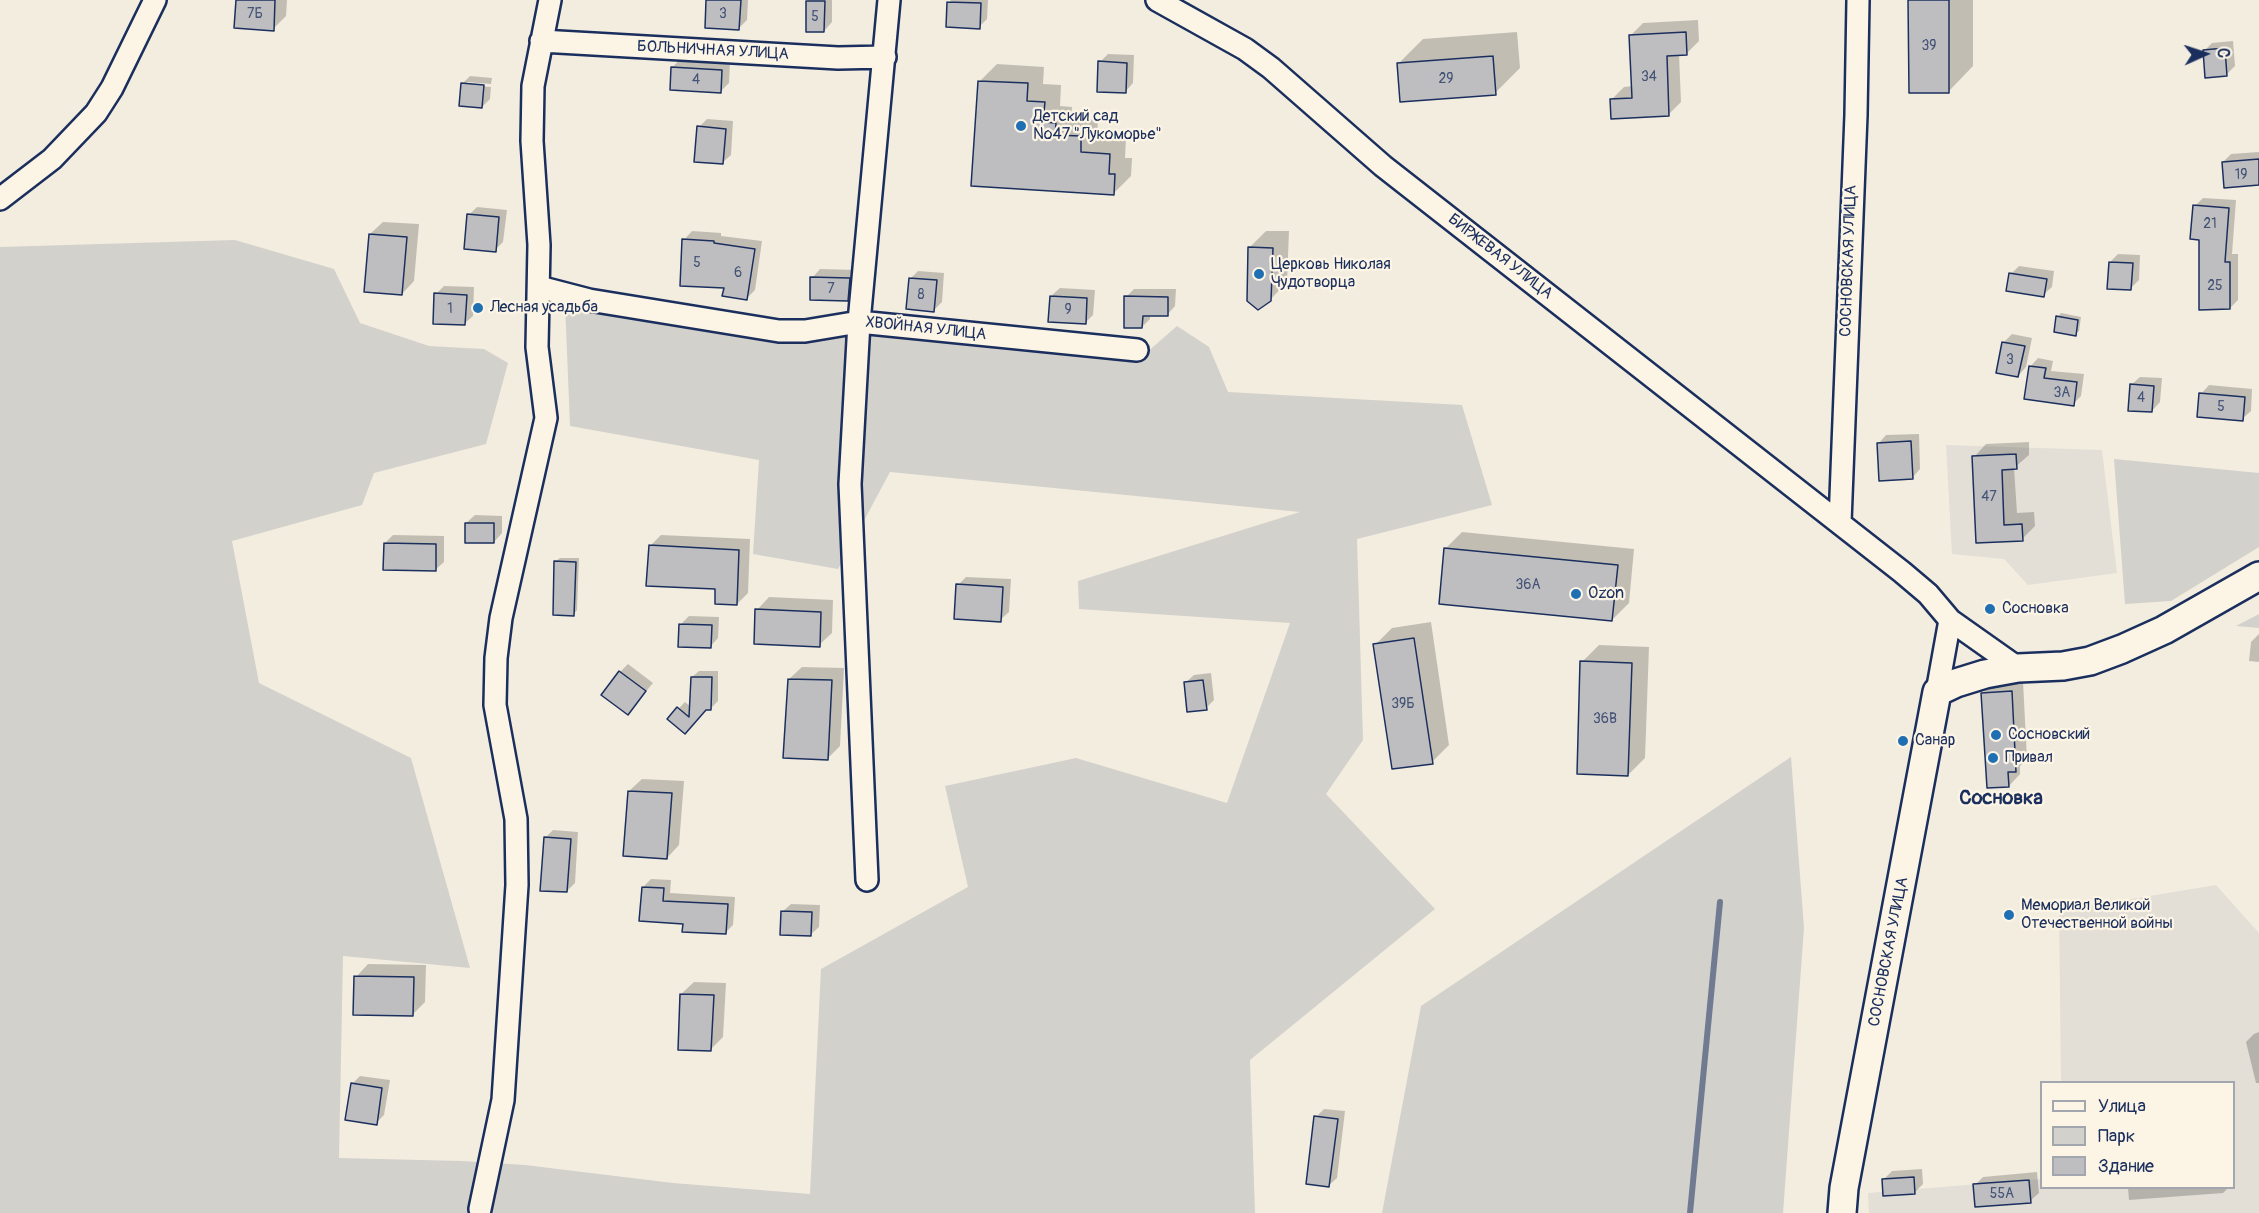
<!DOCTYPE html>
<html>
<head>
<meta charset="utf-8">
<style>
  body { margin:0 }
  #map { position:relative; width:2259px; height:1213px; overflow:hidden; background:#f3ede0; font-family:Pangolin,sans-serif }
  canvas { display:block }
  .legend { position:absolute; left:2040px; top:1081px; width:195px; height:108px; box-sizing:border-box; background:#fcf5e5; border:2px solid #a2a6af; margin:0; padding:8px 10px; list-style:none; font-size:18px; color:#1b2f5e }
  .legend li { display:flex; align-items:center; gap:12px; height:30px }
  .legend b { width:30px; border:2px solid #a2a6af }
  .north { position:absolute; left:2175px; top:24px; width:60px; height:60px; -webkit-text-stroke:4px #fcf5e5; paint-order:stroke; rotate:87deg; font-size:16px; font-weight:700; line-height:24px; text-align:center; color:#1b2f5e }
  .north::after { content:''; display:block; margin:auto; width:21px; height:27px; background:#1b2f5e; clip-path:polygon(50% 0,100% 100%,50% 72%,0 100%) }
</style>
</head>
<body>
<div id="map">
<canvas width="2259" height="1213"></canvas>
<ul class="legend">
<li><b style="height:8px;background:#fcf5e5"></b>Улица</li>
<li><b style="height:16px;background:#d3d1cc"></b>Парк</li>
<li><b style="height:16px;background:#bebec0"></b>Здание</li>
</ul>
<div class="north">С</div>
</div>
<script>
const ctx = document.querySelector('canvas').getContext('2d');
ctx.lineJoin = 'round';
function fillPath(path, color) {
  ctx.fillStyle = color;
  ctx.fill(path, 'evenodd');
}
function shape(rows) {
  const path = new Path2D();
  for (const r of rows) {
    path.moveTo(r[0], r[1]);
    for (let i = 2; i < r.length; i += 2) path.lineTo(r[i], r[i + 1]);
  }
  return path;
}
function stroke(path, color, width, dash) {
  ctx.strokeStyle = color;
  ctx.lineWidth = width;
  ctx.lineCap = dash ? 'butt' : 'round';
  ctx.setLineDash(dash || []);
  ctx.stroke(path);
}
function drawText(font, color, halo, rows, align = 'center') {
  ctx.font = font + ' Pangolin,sans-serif';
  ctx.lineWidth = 4.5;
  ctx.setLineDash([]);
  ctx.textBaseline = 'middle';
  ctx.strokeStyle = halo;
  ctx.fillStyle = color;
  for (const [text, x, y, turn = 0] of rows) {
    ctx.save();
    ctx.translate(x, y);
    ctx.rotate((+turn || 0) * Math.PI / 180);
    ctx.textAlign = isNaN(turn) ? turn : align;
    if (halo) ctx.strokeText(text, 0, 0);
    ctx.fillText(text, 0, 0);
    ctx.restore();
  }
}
fillPath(shape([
  [1946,445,2102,450,2117,573,2028,585,2004,559,1952,554],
  [2216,885,2259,933,2259,1213,1869,1213,1868,1193,2041,1179,2042,1188,2234,1188,2234,1082,2061,1082,2059,911]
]), '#e3dfd6');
fillPath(shape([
  [235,240,334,269,360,323,429,346,484,349,508,363,486,444,374,473,362,505,232,541,259,683,411,758,470,968,343,956,339,1158,462,1161,525,1165,673,1183,810,1194,821,969,968,887,945,786,1076,758,1227,803,1290,623,1079,609,1078,581,1300,512,890,472,838,569,753,554,759,460,570,426,565,303,781,343,896,332,1138,360,1177,326,1209,347,1228,392,1462,405,1492,505,1357,539,1363,740,1326,794,1435,909,1250,1060,1255,1213,0,1213,0,247],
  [2114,459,2259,473,2259,547,2171,601,2125,604],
  [2259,614,2259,628,2236,626],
  [1791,757,1804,928,1783,1213,1382,1213,1421,1006]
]), '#d3d1cc');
fillPath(shape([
  [237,0,287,0,286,16,273,29],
  [708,0,748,0,747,20,739,28],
  [809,0,832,0,832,22,824,31,807,2],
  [951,0,988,0,987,19,979,27,949,3],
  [1910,0,1973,0,1973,66,1949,91],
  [1698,20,1699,41,1687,53,1679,54,1681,102,1668,115,1612,99,1624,87,1633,86,1631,35,1643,23],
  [1517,32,1520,68,1495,93,1398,64,1423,39],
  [2233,41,2235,66,2227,74,2204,51,2212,43],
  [1108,54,1134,55,1133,83,1125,92,1100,62],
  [680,59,730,62,729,83,721,91,672,68],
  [997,64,1044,67,1043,84,1061,85,1060,106,1072,107,1071,118,1098,120,1097,136,1126,137,1125,158,1132,158,1131,176,1114,193,980,81],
  [470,76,492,78,491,84,467,82,467,85,491,87,490,99,482,107,462,84],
  [707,119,733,121,731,155,722,163,699,127],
  [2259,152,2259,184,2223,162,2231,154],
  [2203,198,2236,200,2232,254,2238,254,2238,300,2230,308,2195,206],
  [477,207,507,210,503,242,495,250,469,215],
  [383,222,419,224,414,281,402,294,370,234],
  [692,231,721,233,721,236,762,241,755,290,747,298,725,287,684,240],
  [1266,231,1289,231,1287,282,1270,300,1249,248],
  [2118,254,2140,255,2139,280,2131,288,2110,262],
  [2019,266,2054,271,2052,287,2043,295,2011,274],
  [820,269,858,270,856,291,848,299,812,278],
  [918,271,944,273,942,302,934,310,910,279],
  [444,286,474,287,473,316,464,324,436,294],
  [1060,288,1095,290,1093,315,1085,323,1051,296],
  [1134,289,1176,289,1175,306,1167,315,1150,314,1150,319,1142,327,1126,297],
  [2061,313,2081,317,2079,331,2075,334,2058,317],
  [2012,334,2032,338,2026,367,2018,376,2003,343],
  [2038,358,2053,361,2051,371,2084,374,2081,396,2073,404,2030,367],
  [2140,377,2162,378,2160,402,2152,411,2131,385],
  [2209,385,2252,389,2251,411,2242,419,2201,394],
  [1919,434,1920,469,1912,478,1878,444,1886,435],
  [2029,442,2029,455,2014,468,2017,513,2034,512,2035,526,2022,539,1978,541,1974,457,1986,444],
  [475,515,502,516,502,533,494,542,466,523],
  [1462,532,1634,549,1629,603,1612,620,1445,549],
  [393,535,444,536,444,562,435,570,385,543],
  [661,535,750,539,748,593,737,604,717,588,650,546],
  [560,558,579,558,577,610,574,614,556,561],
  [966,577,1011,579,1009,612,1000,620,958,585],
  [769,597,833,600,832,633,819,645,757,610],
  [689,616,719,617,718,638,710,647,681,624],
  [1431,622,1449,745,1432,762,1375,645,1392,628],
  [2259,634,2259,662,2249,661,2251,642],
  [1599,645,1649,647,1645,758,1628,775,1582,662],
  [628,664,653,683,628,713,620,672],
  [802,667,844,668,840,746,827,759,789,679],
  [699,671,718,671,718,701,711,708,706,708,692,726,679,708,685,702,691,707,692,677],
  [1211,673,1214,700,1206,708,1185,683,1194,675],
  [2023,681,2027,759,2020,766,2020,774,2009,786,1983,693,1994,682],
  [642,779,684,781,679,845,667,858,629,791],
  [553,830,578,832,575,883,567,891,545,838],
  [651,879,671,880,670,893,735,897,733,925,725,933,684,923,643,887],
  [791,904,820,905,819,927,810,935,782,912],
  [368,964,426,965,425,1002,413,1014,356,977],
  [694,982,726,983,723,1037,711,1049,681,994],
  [2259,1032,2259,1083,2256,1083,2246,1042,2254,1034],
  [360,1076,390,1080,384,1115,376,1123,352,1084],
  [1324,1109,1345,1111,1337,1178,1328,1186,1316,1117],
  [2234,1158,2235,1180,2234,1182],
  [1922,1169,1923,1184,1914,1193,1883,1180,1892,1171],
  [2037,1172,2039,1193,2030,1201,1975,1185,1983,1177],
  [2128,1188,2228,1188,2223,1193,2129,1200]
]), '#0003');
stroke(shape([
  [1690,1213,1720,902]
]), '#707a91', 6);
const building = shape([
  [236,0,275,0,274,31,234,28,236,0],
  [706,0,741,0,739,30,705,28,706,0],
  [1908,0,1949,0,1949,93,1909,93,1908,0],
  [806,1,825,1,824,32,806,32,806,1],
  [947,2,981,3,980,29,946,27,947,2],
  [1686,32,1687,55,1667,56,1669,116,1611,119,1610,99,1632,98,1629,35,1686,32],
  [2225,48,2227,76,2205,78,2203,50,2225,48],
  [1493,56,1496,95,1400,102,1397,63,1493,56],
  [1098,61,1127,63,1126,93,1097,92,1098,61],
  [671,67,722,70,721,93,670,90,671,67],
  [978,81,1028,83,1027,101,1045,102,1043,122,1056,123,1055,135,1081,136,1081,152,1110,154,1109,174,1115,174,1114,195,971,186,978,81],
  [461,83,484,85,482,108,459,106,461,83],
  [697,126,726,129,723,164,694,162,697,126],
  [2259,159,2259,185,2224,188,2222,162,2259,159],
  [2193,205,2229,208,2225,262,2230,262,2230,309,2199,310,2199,240,2190,239,2193,205],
  [467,214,499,217,496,252,464,249,467,214],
  [369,234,407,237,402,295,364,292,369,234],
  [682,239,714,241,714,243,755,249,747,300,722,296,724,288,680,286,682,239],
  [1248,247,1273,248,1271,301,1258,310,1247,301,1248,247],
  [2109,262,2133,263,2131,290,2107,289,2109,262],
  [2009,273,2047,279,2044,297,2006,291,2009,273],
  [810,277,850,278,848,301,810,300,810,277],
  [909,278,937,280,934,312,906,309,909,278],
  [434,293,467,295,465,325,433,324,434,293],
  [1050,296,1087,298,1086,324,1048,322,1050,296],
  [1124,296,1168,297,1168,316,1143,316,1142,328,1124,328,1124,296],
  [2056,316,2078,320,2076,336,2054,332,2056,316],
  [2002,342,2025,346,2018,377,1996,373,2002,342],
  [2029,366,2046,368,2044,378,2077,382,2074,406,2024,399,2029,366],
  [2130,384,2154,386,2152,412,2128,411,2130,384],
  [2199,393,2245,397,2243,421,2197,417,2199,393],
  [1911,441,1913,479,1879,481,1877,443,1911,441],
  [2016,454,2017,469,2002,470,2004,525,2022,524,2023,541,1976,543,1972,456,2016,454],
  [465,523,494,523,494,543,465,543,465,523],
  [384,543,436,544,436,571,383,570,384,543],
  [649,545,739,550,737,605,715,604,715,589,646,586,649,545],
  [1444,548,1618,565,1612,621,1439,604,1444,548],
  [554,561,576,562,574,616,553,615,554,561],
  [956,584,1003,587,1001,622,954,619,956,584],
  [755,609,821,612,820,647,754,644,755,609],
  [679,624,712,625,711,648,678,647,679,624],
  [1414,638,1433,764,1392,769,1373,644,1414,638],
  [1580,661,1632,663,1628,776,1577,774,1580,661],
  [619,671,646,691,628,715,601,695,619,671],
  [691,677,712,677,711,710,706,710,685,734,667,719,677,707,689,717,691,677],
  [788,679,832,680,828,760,783,758,788,679],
  [1203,680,1207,710,1187,712,1184,682,1203,680],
  [2012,691,2016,772,2008,772,2009,787,1987,788,1981,693,2012,691],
  [628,791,672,793,667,859,623,856,628,791],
  [544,837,571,839,567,892,540,891,544,837],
  [642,887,664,888,663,901,728,904,726,934,682,932,683,924,639,921,642,887],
  [781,911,812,912,811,936,780,935,781,911],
  [354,976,414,977,413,1016,353,1015,354,976],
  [680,994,714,995,711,1051,678,1050,680,994],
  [351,1083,382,1088,377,1125,345,1120,351,1083],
  [1314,1116,1338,1119,1329,1187,1306,1184,1314,1116],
  [1914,1177,1915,1194,1883,1196,1882,1179,1914,1177],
  [2029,1180,2031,1203,1975,1207,1973,1184,2029,1180]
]);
fillPath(building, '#bebec0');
stroke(building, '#1b2f5e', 1.5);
const minor = shape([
  [1157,0,1245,49,1271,68,1383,166,1902,572,1928,594,1950,620],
  [541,41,838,58,885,57],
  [0,199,52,159,96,113,112,88,155,0],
  [539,287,589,300,779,331,805,331,859,322,1137,350],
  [1840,522,1856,115,1858,0],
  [1937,692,1950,620,2018,668],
  [867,880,850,484,859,322,889,0],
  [480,1209,503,1100,517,885,516,819,495,705,496,658,501,618,546,418,537,347,539,245,532,141,533,86,550,0]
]);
const tertiary = shape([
  [1842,1213,1844,1188,1937,692,1956,683,1985,674,2018,668,2063,666,2090,661,2122,649,2164,630,2259,576]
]);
stroke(minor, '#1b2f5e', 26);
stroke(tertiary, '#1b2f5e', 32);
stroke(minor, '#fcf5e5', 21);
stroke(tertiary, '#fcf5e5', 27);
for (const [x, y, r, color] of [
  [1021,126,6,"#1f6fb2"],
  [1259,274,6,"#1f6fb2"],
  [478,308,6,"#1f6fb2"],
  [1576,594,6,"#1f6fb2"],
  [1990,609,6,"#1f6fb2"],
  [1996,735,6,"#1f6fb2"],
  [1903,741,6,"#1f6fb2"],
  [1993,758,6,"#1f6fb2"],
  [2009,915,6,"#1f6fb2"]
]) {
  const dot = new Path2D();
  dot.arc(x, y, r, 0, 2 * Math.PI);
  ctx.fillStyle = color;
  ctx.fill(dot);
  stroke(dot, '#fcf5e5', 2);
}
drawText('14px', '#445376', null, [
  ["7Б",255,14],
  ["3",723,14],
  ["5",815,17],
  ["39",1929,46],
  ["34",1649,77],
  ["29",1446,79],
  ["4",696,80],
  ["19",2241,175],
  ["21",2210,224],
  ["5",697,263],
  ["6",738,273],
  ["25",2215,286],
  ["7",831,289],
  ["8",921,295],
  ["1",450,309],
  ["9",1068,310],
  ["3",2010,360],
  ["3А",2062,393],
  ["4",2141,398],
  ["5",2221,407],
  ["47",1989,497],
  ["36А",1528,585],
  ["39Б",1403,704],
  ["36В",1605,719],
  ["55А",2002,1194]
]);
drawText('16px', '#1b2f5e', '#fcf5e5', [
  ["БОЛЬНИЧНАЯ УЛИЦА",713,51,3],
  ["БИРЖЕВАЯ УЛИЦА",1500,257,38],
  ["СОСНОВСКАЯ УЛИЦА",1849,261,-88],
  ["ХВОЙНАЯ УЛИЦА",926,329,6],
  ["СОСНОВСКАЯ УЛИЦА",1889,952,-79]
]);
drawText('16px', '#1b2f5e', '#fcf5e5', [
  ["Детский сад",1033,117],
  ["№47 \"Лукоморье\"",1033,135],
  ["Церковь Николая",1271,265],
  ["Чудотворца",1271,283],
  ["Лесная усадьба",490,308],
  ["Ozon",1588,594],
  ["Сосновка",2002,609],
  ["Сосновский",2008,735],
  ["Санар",1915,741],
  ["Привал",2005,758],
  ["Мемориал Великой",2021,906],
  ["Отечественной войны",2021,924]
], 'left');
drawText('bold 20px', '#1b2f5e', '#fcf5e5', [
  ["Сосновка",2001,799]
]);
</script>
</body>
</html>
